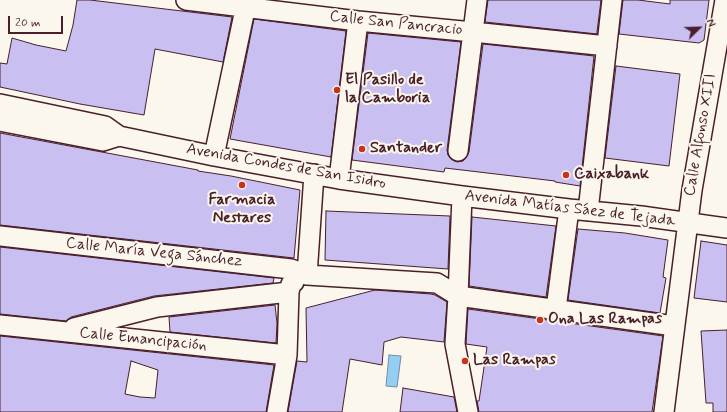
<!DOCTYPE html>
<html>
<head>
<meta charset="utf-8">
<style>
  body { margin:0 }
  #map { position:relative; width:727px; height:412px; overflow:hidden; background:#fbf7ec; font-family:Mynerve,sans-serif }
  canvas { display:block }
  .north { position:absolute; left:679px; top:8px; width:40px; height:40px; -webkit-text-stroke:3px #fbf7ec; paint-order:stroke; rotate:67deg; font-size:11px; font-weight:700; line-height:16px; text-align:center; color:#4a1f2b }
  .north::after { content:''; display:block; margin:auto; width:14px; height:18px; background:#4a1f2b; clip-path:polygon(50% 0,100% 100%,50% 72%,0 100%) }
  .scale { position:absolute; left:8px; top:16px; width:55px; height:18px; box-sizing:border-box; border:2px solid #4a1f2b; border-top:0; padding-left:5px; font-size:12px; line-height:14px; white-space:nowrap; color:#4a1f2b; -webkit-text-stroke:3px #fbf7ec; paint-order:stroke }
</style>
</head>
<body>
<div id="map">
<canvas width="727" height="412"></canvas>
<div class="north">N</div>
<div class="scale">20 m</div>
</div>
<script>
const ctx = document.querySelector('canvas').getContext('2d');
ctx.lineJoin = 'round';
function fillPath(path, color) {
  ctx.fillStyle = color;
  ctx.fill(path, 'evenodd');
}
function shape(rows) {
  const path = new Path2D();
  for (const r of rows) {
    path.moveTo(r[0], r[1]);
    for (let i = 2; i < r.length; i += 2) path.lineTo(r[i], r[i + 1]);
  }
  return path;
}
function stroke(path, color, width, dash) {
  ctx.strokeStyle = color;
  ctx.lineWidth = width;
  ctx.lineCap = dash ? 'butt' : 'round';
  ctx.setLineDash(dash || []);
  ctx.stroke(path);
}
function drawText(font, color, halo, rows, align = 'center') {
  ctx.font = font + ' Mynerve,sans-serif';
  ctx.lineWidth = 4;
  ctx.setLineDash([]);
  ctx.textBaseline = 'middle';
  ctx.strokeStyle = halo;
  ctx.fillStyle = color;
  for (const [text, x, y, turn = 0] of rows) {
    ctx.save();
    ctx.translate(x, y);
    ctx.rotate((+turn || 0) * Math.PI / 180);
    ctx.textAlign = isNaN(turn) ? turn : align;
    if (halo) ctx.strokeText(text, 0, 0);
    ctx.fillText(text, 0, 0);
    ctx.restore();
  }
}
const water = shape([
  [389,355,401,356,397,387,386,386,389,355]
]);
fillPath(water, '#93cff3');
stroke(water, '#7689a3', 1);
const building = shape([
  [77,0,90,0,232,17,223,62,155,49,144,115,80,104,0,87,0,63,7,64,12,38,36,45,66,51,73,25,77,0],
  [488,0,601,0,597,32,597,34,485,22,488,0],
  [623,0,638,0,670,4,670,0,709,0,704,40,699,43,619,34,623,0],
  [254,19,346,31,331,157,230,139,254,19],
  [368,33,461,42,447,150,448,155,451,159,457,162,463,161,466,158,469,152,483,44,594,56,580,186,555,182,555,181,445,168,444,172,352,160,368,33],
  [616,66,680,74,669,166,605,158,616,66],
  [0,133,198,170,198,171,231,176,300,190,294,258,0,225,0,133],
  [326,211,450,216,448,269,325,260,326,211],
  [472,217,556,226,546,297,469,286,472,217],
  [578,229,625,233,668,240,663,277,666,278,660,313,568,300,578,229],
  [701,241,727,245,727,302,694,298,701,241],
  [0,247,274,278,273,283,154,296,71,317,66,321,0,314,0,247],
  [375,290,431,294,435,295,447,302,444,342,401,337,384,342,382,365,350,359,342,412,288,412,297,361,307,362,306,308,375,290],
  [275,305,277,323,276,343,170,332,169,317,275,305],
  [468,309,663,336,652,412,479,412,477,401,479,401,487,347,466,344,468,309],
  [727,330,727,412,713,412,713,403,706,403,701,331,727,330],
  [0,336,274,365,266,412,0,412,0,336],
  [131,361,158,370,155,398,140,397,125,394,131,361],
  [403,388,454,397,457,412,400,412,403,388]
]);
fillPath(building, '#c9bff1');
stroke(building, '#4a1f2b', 1);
const street = shape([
  [186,0,358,21,473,32,607,46],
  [0,104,105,126,119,136,214,156,339,179,462,196,569,209,641,216,727,228],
  [0,121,103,141,119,136],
  [458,151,477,0],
  [214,156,247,0],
  [339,179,358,21],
  [462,196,458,296,455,344,468,412],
  [588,211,612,0],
  [0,236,291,269,307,275,437,283,458,296,674,326],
  [307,275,314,174],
  [556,309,569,209],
  [0,325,287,355],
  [74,328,157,307,289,292],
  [277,412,287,355,289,292,291,284,294,282],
  [664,412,692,190,725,0]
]);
stroke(street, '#4a1f2b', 22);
stroke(street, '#fbf7ec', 19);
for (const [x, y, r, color] of [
  [337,90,4,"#c8321e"],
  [362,149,4,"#c8321e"],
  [566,175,4,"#c8321e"],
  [242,185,4,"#c8321e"],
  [540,320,4,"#c8321e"],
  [465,361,4,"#c8321e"]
]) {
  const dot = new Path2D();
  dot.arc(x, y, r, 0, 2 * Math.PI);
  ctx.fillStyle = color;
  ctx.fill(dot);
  stroke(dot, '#fbf7ec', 1.5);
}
drawText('16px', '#4a1f2b', '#fbf7ec', [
  ["Calle San Pancracio",396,24,6],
  ["Calle Alfonso XIII",701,135,-80],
  ["Avenida Condes de San Isidro",286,167,10],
  ["Avenida Matías Sáez de Tejada",570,209,7],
  ["Calle María Vega Sánchez",154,253,6],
  ["Calle Emancipación",143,340,6]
]);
drawText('bold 16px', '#4a1f2b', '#fbf7ec', [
  ["El Pasillo de",345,81],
  ["la Camboria",345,99],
  ["Santander",370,149],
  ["Caixabank",574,175],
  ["Farmacia",242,201,"center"],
  ["Nestares",242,219,"center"],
  ["Ona Las Rampas",548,320],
  ["Las Rampas",473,361]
], 'left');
</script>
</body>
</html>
